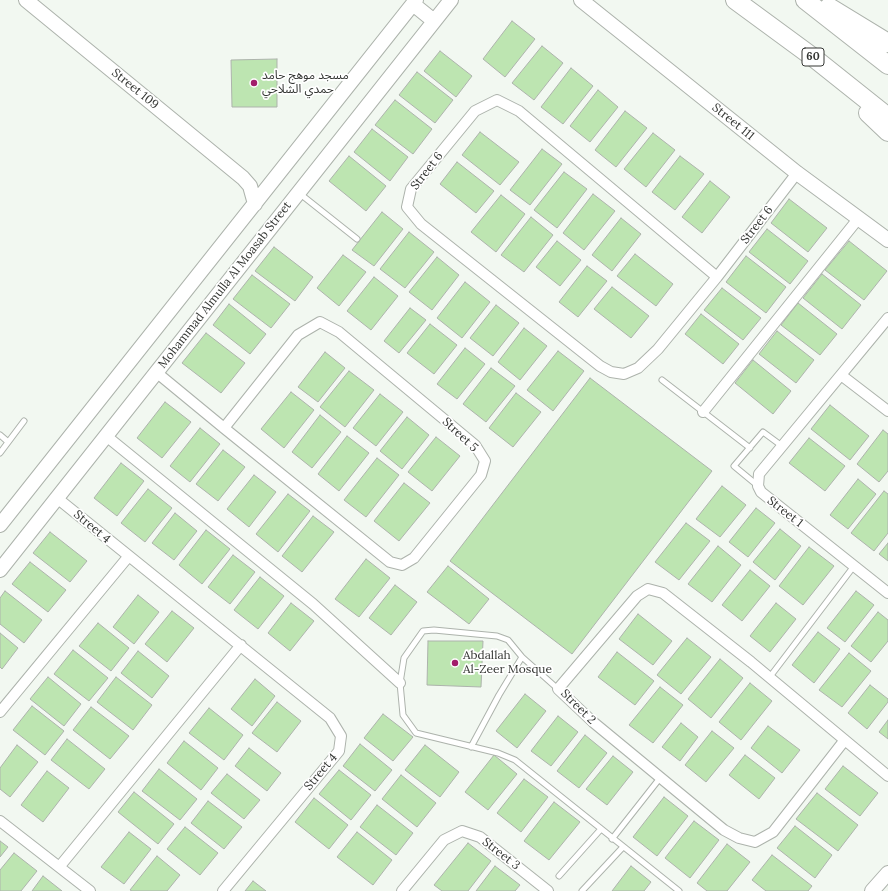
<!DOCTYPE html>
<html>
<head>
<meta charset="utf-8">
<style>
  body { margin:0 }
  canvas { display:block; background:#f2f8f1 }
</style>
</head>
<body>
<canvas width="888" height="891"></canvas>
<script>
const ctx = document.querySelector('canvas').getContext('2d');
ctx.lineJoin = 'round';
function fillPath(path, color) {
  ctx.fillStyle = color;
  ctx.fill(path, 'evenodd');
}
function shape(rows) {
  const path = new Path2D();
  for (const r of rows) {
    path.moveTo(r[0], r[1]);
    for (let i = 2; i < r.length; i += 2) path.lineTo(r[i], r[i + 1]);
  }
  return path;
}
function stroke(path, color, width, dash) {
  ctx.strokeStyle = color;
  ctx.lineWidth = width;
  ctx.lineCap = dash ? 'butt' : 'round';
  ctx.setLineDash(dash || []);
  ctx.stroke(path);
}
function drawText(font, color, halo, rows, align = 'center') {
  ctx.font = font + ' Lora,"Noto Sans Arabic",serif';
  ctx.lineWidth = 3.5;
  ctx.setLineDash([]);
  ctx.textBaseline = 'middle';
  ctx.strokeStyle = halo;
  ctx.fillStyle = color;
  for (const [text, x, y, turn = 0] of rows) {
    ctx.save();
    ctx.translate(x, y);
    ctx.rotate((+turn || 0) * Math.PI / 180);
    ctx.textAlign = isNaN(turn) ? turn : align;
    if (halo) ctx.strokeText(text, 0, 0);
    ctx.fillText(text, 0, 0);
    ctx.restore();
  }
}
const building = shape([
  [512,21,535,39,505,77,483,59,512,21],
  [542,46,563,63,534,100,512,83,542,46],
  [440,51,472,76,456,97,424,71,440,51],
  [277,59,277,107,232,107,231,60,277,59],
  [571,68,593,86,563,124,541,107,571,68],
  [417,72,453,100,435,123,399,95,417,72],
  [598,90,618,107,590,142,570,126,598,90],
  [395,100,432,129,413,154,375,125,395,100],
  [625,111,647,128,616,167,595,150,625,111],
  [372,129,408,157,390,181,354,152,372,129],
  [480,132,519,162,500,185,462,155,480,132],
  [653,133,675,150,646,187,624,169,653,133],
  [542,149,562,164,530,205,510,190,542,149],
  [349,156,386,186,366,211,329,181,349,156],
  [680,156,704,174,675,210,652,192,680,156],
  [457,162,494,191,476,213,440,184,457,162],
  [564,172,587,189,557,228,534,210,564,172],
  [710,181,730,197,702,233,682,217,710,181],
  [593,194,615,211,584,250,563,233,593,194],
  [501,195,525,214,496,252,471,232,501,195],
  [789,199,827,228,808,252,771,223,789,199],
  [382,212,403,229,374,266,352,250,382,212],
  [531,217,553,235,524,272,501,255,531,217],
  [621,218,641,234,612,271,592,255,621,218],
  [767,229,808,261,790,284,749,252,767,229],
  [409,232,434,252,405,288,380,269,409,232],
  [557,241,581,260,560,286,536,267,557,241],
  [849,241,887,271,864,300,825,270,849,241],
  [274,247,313,277,295,301,255,271,274,247],
  [635,254,673,284,656,306,617,276,635,254],
  [343,255,366,272,339,306,317,288,343,255],
  [746,256,786,287,766,313,726,282,746,256],
  [437,257,459,275,432,310,409,292,437,257],
  [587,266,607,281,578,317,559,302,587,266],
  [822,274,861,305,842,329,803,298,822,274],
  [252,275,290,304,271,328,233,299,252,275],
  [374,277,398,296,371,330,347,311,374,277],
  [465,282,490,302,462,338,437,318,465,282],
  [612,287,649,316,631,338,594,309,612,287],
  [722,288,761,318,743,340,704,310,722,288],
  [798,303,837,334,820,355,781,325,798,303],
  [229,304,266,334,250,354,213,325,229,304],
  [496,305,519,323,493,356,470,338,496,305],
  [410,308,426,320,399,353,384,341,410,308],
  [701,314,739,344,723,364,685,334,701,314],
  [430,324,457,345,434,374,407,353,430,324],
  [524,328,547,346,520,380,498,362,524,328],
  [777,331,814,360,796,383,759,354,777,331],
  [206,333,245,363,221,393,182,363,206,333],
  [465,348,485,364,457,399,437,384,465,348],
  [558,351,584,371,553,411,527,390,558,351],
  [325,352,345,368,318,402,298,387,325,352],
  [753,360,791,391,773,414,735,383,753,360],
  [491,368,515,386,486,422,463,404,491,368],
  [349,371,374,390,345,427,320,407,349,371],
  [590,378,712,471,572,654,450,561,590,378],
  [291,392,314,410,284,448,261,429,291,392],
  [516,393,541,412,513,447,489,428,516,393],
  [380,394,403,412,376,446,353,428,380,394],
  [165,402,191,422,162,458,137,438,165,402],
  [830,405,869,436,850,460,811,429,830,405],
  [320,415,341,432,312,468,292,452,320,415],
  [407,417,429,435,402,469,380,451,407,417],
  [200,428,220,444,190,482,170,466,200,428],
  [883,430,888,434,888,471,879,482,857,464,883,430],
  [347,436,369,453,339,491,318,474,347,436],
  [436,437,460,456,432,491,408,472,436,437],
  [809,438,845,466,825,491,789,463,809,438],
  [223,450,245,467,218,501,196,484,223,450],
  [377,458,399,475,366,517,344,500,377,458],
  [121,463,144,481,117,516,94,498,121,463],
  [254,475,276,492,249,527,227,509,254,475],
  [858,479,876,494,848,529,830,515,858,479],
  [404,483,430,503,399,541,374,521,404,483],
  [722,486,746,505,720,537,696,519,722,486],
  [148,489,172,508,145,542,121,523,148,489],
  [884,491,888,494,888,533,874,551,851,533,884,491],
  [288,494,310,511,278,552,256,534,288,494],
  [756,508,775,523,748,557,729,542,756,508],
  [175,513,197,531,174,560,152,543,175,513],
  [313,516,334,532,302,572,282,556,313,516],
  [686,523,710,541,679,580,655,562,686,523],
  [780,529,801,546,775,580,753,562,780,529],
  [206,530,230,549,202,584,179,565,206,530],
  [50,532,87,561,70,582,33,553,50,532],
  [888,543,888,561,879,554,888,543],
  [718,546,741,565,712,602,688,584,718,546],
  [809,547,834,566,803,605,779,586,809,547],
  [233,555,255,572,230,604,208,587,233,555],
  [366,559,390,578,359,617,335,599,366,559],
  [30,562,66,590,48,612,12,584,30,562],
  [448,566,489,599,469,624,427,592,448,566],
  [750,570,770,586,742,621,722,605,750,570],
  [260,577,284,596,258,629,234,610,260,577],
  [395,585,417,602,391,635,369,618,395,585],
  [5,591,42,620,24,643,0,624,0,598,5,591],
  [856,591,874,605,845,642,827,628,856,591],
  [138,595,159,612,134,644,113,627,138,595],
  [291,603,314,621,290,651,268,633,291,603],
  [776,603,796,619,770,652,750,636,776,603],
  [172,611,194,628,167,662,145,644,172,611],
  [878,612,888,620,888,641,871,662,851,646,878,612],
  [638,614,672,641,653,665,619,639,638,614],
  [98,623,129,648,111,671,79,646,98,623],
  [818,632,840,649,814,683,792,665,818,632],
  [0,633,18,648,2,669,0,667,0,633],
  [687,638,711,657,681,694,657,675,687,638],
  [428,641,483,641,481,687,427,685,428,641],
  [73,650,108,678,89,701,54,674,73,650],
  [138,651,169,676,152,698,121,673,138,651],
  [617,652,654,681,635,705,598,677,617,652],
  [849,653,871,671,842,707,819,690,849,653],
  [720,659,743,678,711,718,688,699,720,659],
  [48,677,81,704,64,726,30,699,48,677],
  [116,677,152,705,133,730,97,702,116,677],
  [255,679,275,696,252,726,231,709,255,679],
  [750,683,772,701,741,740,719,722,750,683],
  [870,685,888,699,888,702,867,729,848,713,870,685],
  [660,687,683,705,653,743,629,725,660,687],
  [525,694,546,711,517,748,496,731,525,694],
  [277,702,301,721,277,752,252,733,277,702],
  [32,706,64,731,45,755,13,730,32,706],
  [91,707,129,736,110,759,73,730,91,707],
  [209,708,243,735,224,760,189,733,209,708],
  [383,714,413,737,393,761,364,738,383,714],
  [558,716,578,732,551,766,531,751,558,716],
  [888,720,888,739,879,732,888,720],
  [681,723,698,737,680,761,662,747,681,723],
  [768,726,800,750,782,773,751,748,768,726],
  [712,731,734,748,706,782,685,765,712,731],
  [585,735,607,753,579,788,557,771,585,735],
  [67,739,105,769,89,789,51,760,67,739],
  [184,741,218,768,201,790,167,763,184,741],
  [360,744,392,770,375,791,343,766,360,744],
  [17,745,38,762,10,797,0,789,0,768,17,745],
  [425,745,459,772,440,797,405,770,425,745],
  [249,748,281,773,267,791,235,766,249,748],
  [494,755,517,774,488,810,465,792,494,755],
  [745,755,775,778,759,799,729,775,745,755],
  [613,756,633,772,607,805,586,789,613,756],
  [843,766,878,793,860,816,825,789,843,766],
  [159,769,197,799,180,820,142,791,159,769],
  [339,770,371,795,351,820,319,794,339,770],
  [47,771,69,788,43,822,21,805,47,771],
  [227,774,260,800,244,819,211,793,227,774],
  [401,775,436,803,417,827,382,799,401,775],
  [524,779,548,797,521,832,497,813,524,779],
  [134,792,174,824,158,844,118,812,134,792],
  [817,793,858,825,838,851,796,819,817,793],
  [664,797,688,816,657,856,633,837,664,797],
  [314,798,348,825,329,849,295,822,314,798],
  [208,801,242,827,224,849,191,823,208,801],
  [554,802,580,822,549,860,524,841,554,802],
  [377,805,413,833,396,855,360,827,377,805],
  [694,821,719,840,690,878,665,858,694,821],
  [795,826,832,855,815,878,777,848,795,826],
  [185,827,218,853,200,875,167,849,185,827],
  [129,832,151,849,124,884,101,867,129,832],
  [357,832,392,860,373,885,337,857,357,832],
  [0,841,8,847,0,857,0,841],
  [468,843,491,861,468,891,442,891,434,885,468,843],
  [727,844,750,862,727,891,707,891,697,883,727,844],
  [14,853,37,871,21,891,0,891,0,870,14,853],
  [772,855,812,886,808,891,766,891,752,880,772,855],
  [157,856,180,875,167,891,132,891,130,890,157,856],
  [495,866,520,885,515,891,476,891,495,866],
  [631,866,651,882,644,891,612,891,631,866],
  [43,876,62,891,32,891,43,876],
  [253,881,266,891,245,891,253,881]
]);
fillPath(building, '#bde5b1');
stroke(building, '#adb3ac', 1);
const lane = shape([
  [299,193,357,239],
  [662,380,750,448],
  [0,435,7,441],
  [0,453,24,421],
  [757,485,734,466,763,432,782,446],
  [769,678,854,566],
  [558,689,522,657,508,640,497,636,434,630,423,631,404,658,400,683,403,715,416,733,498,753,515,760,679,891],
  [471,747,499,695,522,657],
  [612,839,660,778],
  [559,876,601,829],
  [582,891,623,847]
]);
const street = shape([
  [717,277,519,111,497,100,475,111,411,189,407,207,421,224,600,366,611,372,624,374,638,368,658,349,717,277,797,173],
  [888,318,759,474,758,486,761,492,888,593],
  [156,372,224,428,390,562,402,565,414,558,481,475,485,461,475,445,339,332,320,322,298,335,224,428],
  [841,375,888,411],
  [703,412,858,219],
  [105,435,313,604,400,683],
  [57,498,330,718,341,736,339,751,223,891],
  [0,712,128,557],
  [844,741,773,832,755,842,739,838,724,830,593,722,558,689,637,596,648,589,663,593,751,662,888,776],
  [0,821,90,891],
  [60,866,241,645],
  [402,891,444,840,462,831,480,837,548,891]
]);
const secondary = shape([
  [26,0,243,178,250,186,255,204],
  [581,0,797,173,888,240],
  [413,4,434,21],
  [0,525,416,0],
  [0,570,451,0],
  [872,891,888,873]
]);
const highway = shape([
  [735,0,814,58,888,117],
  [805,0,888,65],
  [829,7,888,43],
  [868,113,888,132]
]);
stroke(lane, '#adb3ac', 7);
stroke(street, '#adb3ac', 12);
stroke(secondary, '#adb3ac', 16);
stroke(highway, '#adb3ac', 20);
stroke(lane, '#fff', 5);
stroke(street, '#fff', 10);
stroke(secondary, '#fff', 14);
stroke(highway, '#fff', 18);
for (const [x, y, r, color] of [
  [254,83,4,"#a21d6b"],
  [455,663,4,"#a21d6b"]
]) {
  const dot = new Path2D();
  dot.arc(x, y, r, 0, 2 * Math.PI);
  ctx.fillStyle = color;
  ctx.fill(dot);
  stroke(dot, '#fff', 1.5);
}
for (const [x, y, w] of [
  [813,57,22]
]) {
  const box = new Path2D();
  box.roundRect(x - w / 2, y - 9, w, 18, 3);
  ctx.fillStyle = '#fff';
  ctx.fill(box);
  stroke(box, '#343633', 1);
}
drawText('bold 11px', '#343633', null, [
  ["60",813,57]
]);
drawText('12px', '#343633', '#fff', [
  ["مسجد موهج حامد",262,76],
  ["حمدي الشلاحي",262,90],
  ["Abdallah",463,656],
  ["Al-Zeer Mosque",463,670]
], 'left');
drawText('12px', '#343633', '#fff', [
  ["Street 109",135,89,39],
  ["Street 111",733,122,39],
  ["Street 6",427,171,-52],
  ["Street 6",757,225,-52],
  ["Mohammad Almulla Al Moasab Street",225,285,-52],
  ["Street 5",460,435,43],
  ["Street 1",785,512,38],
  ["Street 4",92,527,40],
  ["Street 2",578,707,45],
  ["Street 4",321,772,-50],
  ["Street 3",501,854,38]
]);
</script>
</body>
</html>
